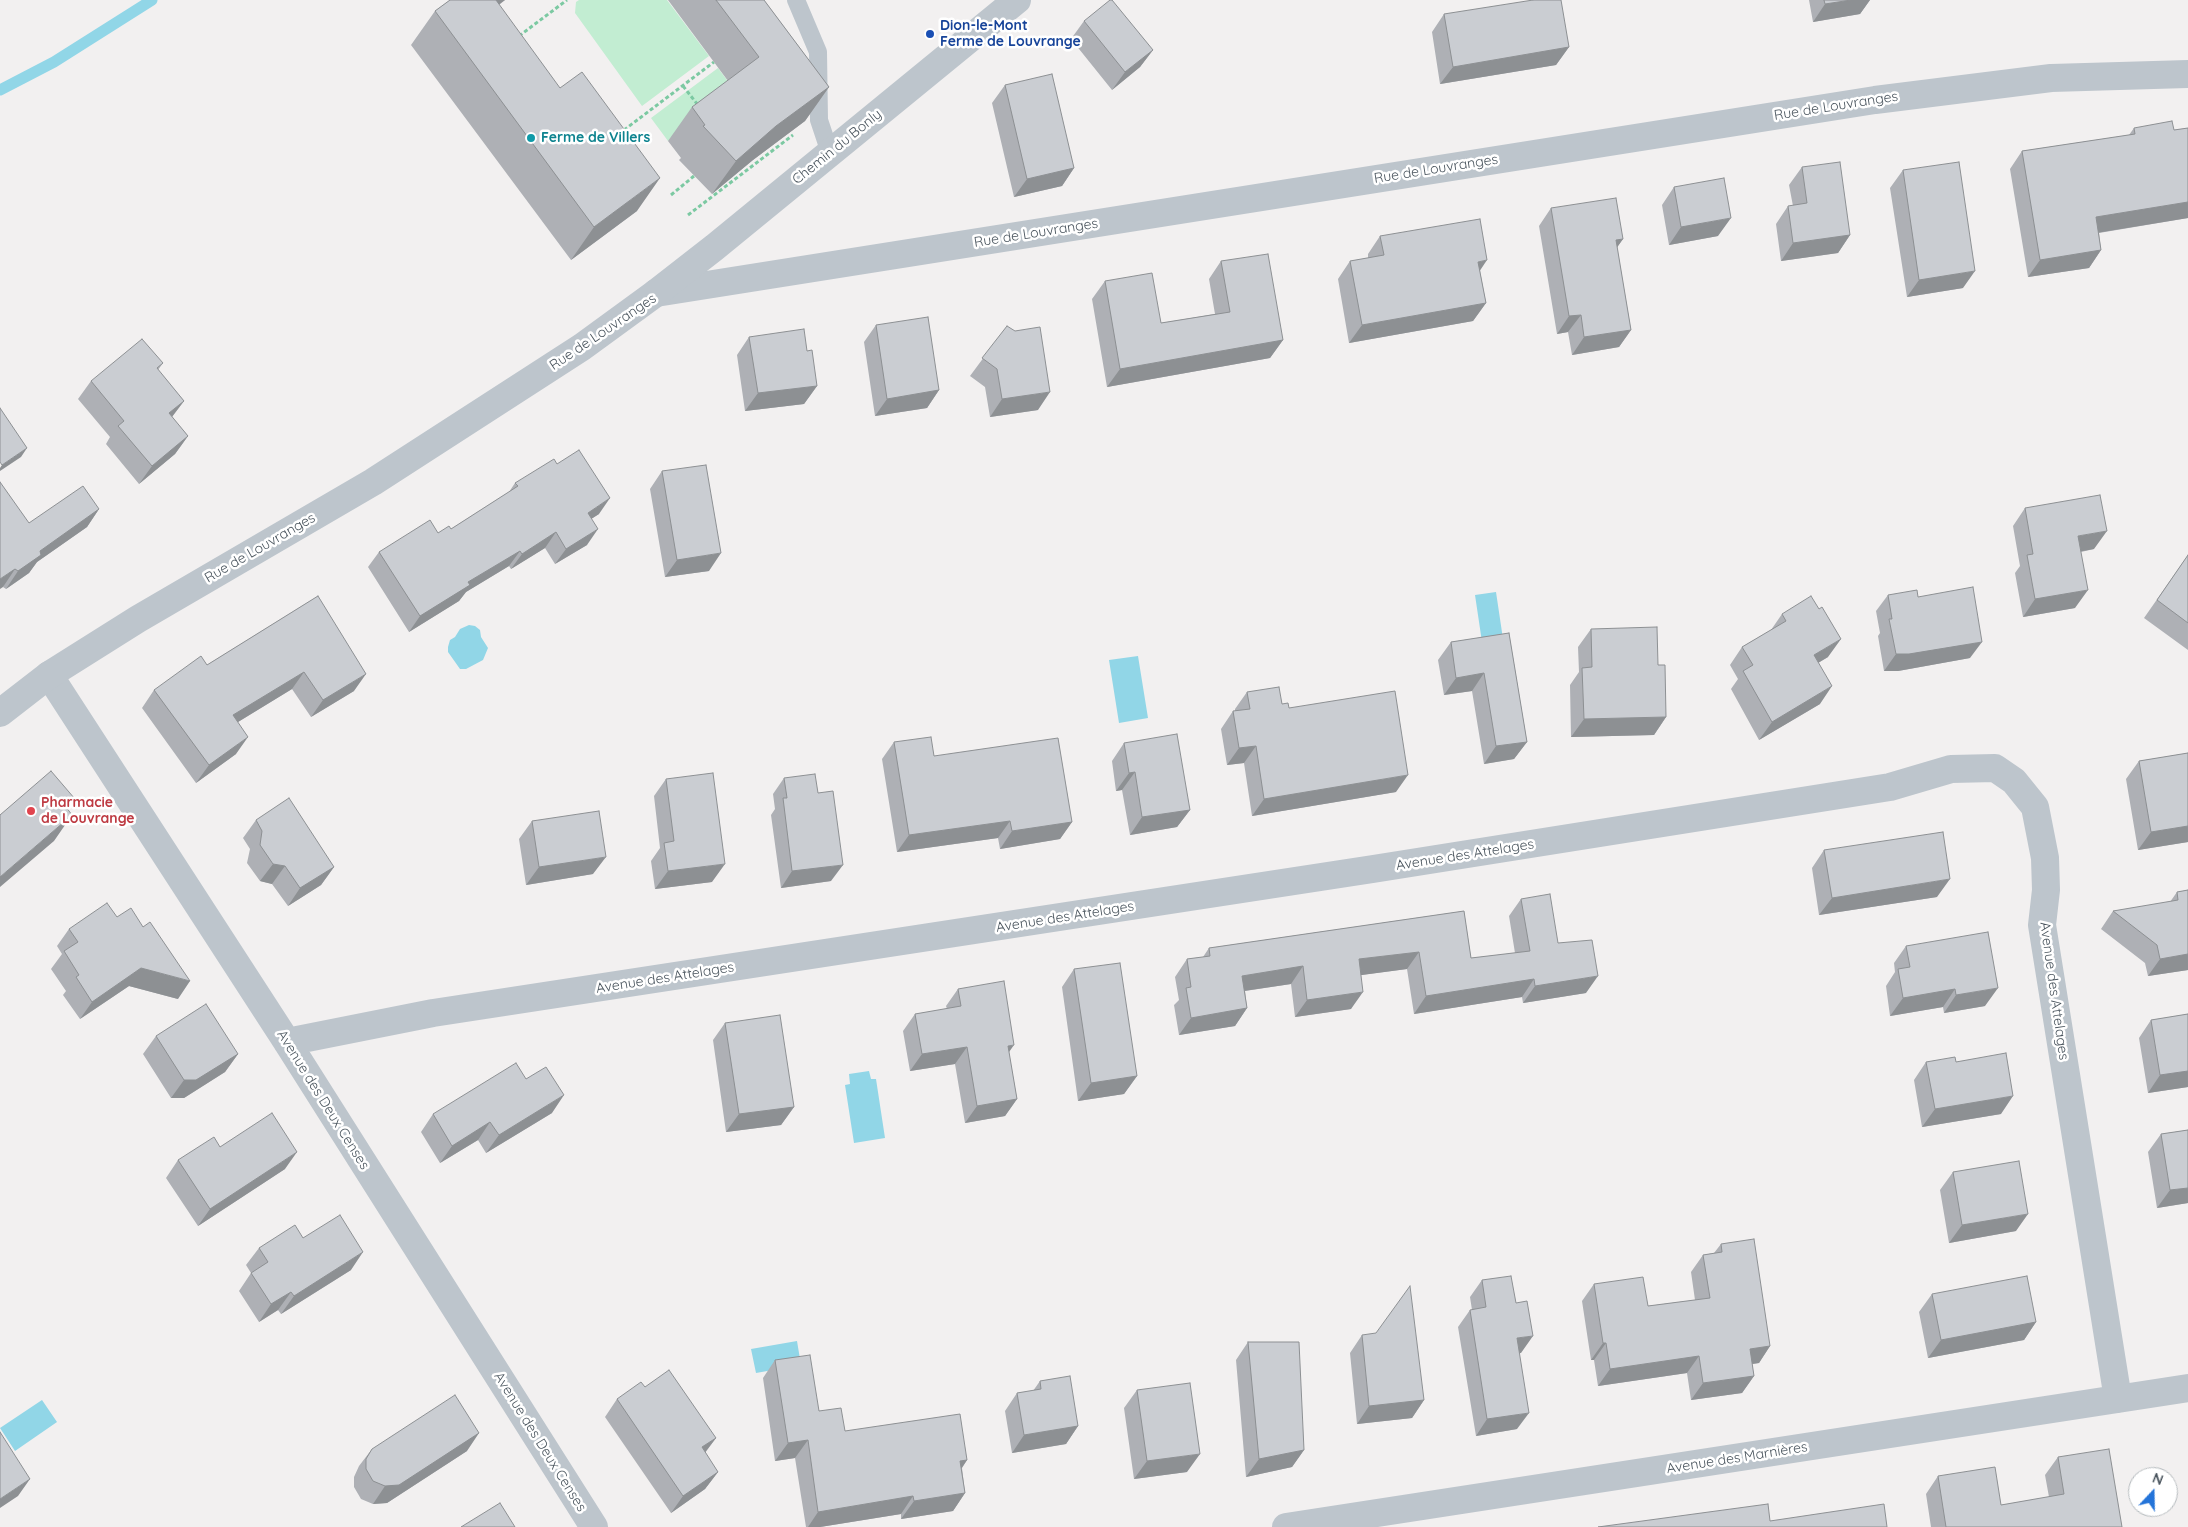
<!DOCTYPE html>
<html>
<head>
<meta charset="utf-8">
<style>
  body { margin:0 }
  #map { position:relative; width:2188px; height:1527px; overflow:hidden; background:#f2f0f0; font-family:Quicksand,sans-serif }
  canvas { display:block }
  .north { position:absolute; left:2128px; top:1467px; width:50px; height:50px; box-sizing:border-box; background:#fff; border:1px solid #b6bbbe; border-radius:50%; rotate:21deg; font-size:14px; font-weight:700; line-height:20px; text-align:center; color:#49545d }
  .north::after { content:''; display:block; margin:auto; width:18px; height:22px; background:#2474d9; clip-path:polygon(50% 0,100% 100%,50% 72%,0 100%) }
</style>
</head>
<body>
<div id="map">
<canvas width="2188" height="1527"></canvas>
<div class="north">N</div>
</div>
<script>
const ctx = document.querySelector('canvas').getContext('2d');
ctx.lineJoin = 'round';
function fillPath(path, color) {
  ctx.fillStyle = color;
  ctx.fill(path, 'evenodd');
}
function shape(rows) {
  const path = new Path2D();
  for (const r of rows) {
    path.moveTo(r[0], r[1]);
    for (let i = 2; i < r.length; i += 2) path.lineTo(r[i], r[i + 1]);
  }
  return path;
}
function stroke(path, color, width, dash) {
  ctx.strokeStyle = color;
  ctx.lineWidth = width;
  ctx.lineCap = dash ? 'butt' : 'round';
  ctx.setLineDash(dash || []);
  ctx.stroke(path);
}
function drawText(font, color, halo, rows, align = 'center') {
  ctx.font = font + ' Quicksand,sans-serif';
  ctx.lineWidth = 5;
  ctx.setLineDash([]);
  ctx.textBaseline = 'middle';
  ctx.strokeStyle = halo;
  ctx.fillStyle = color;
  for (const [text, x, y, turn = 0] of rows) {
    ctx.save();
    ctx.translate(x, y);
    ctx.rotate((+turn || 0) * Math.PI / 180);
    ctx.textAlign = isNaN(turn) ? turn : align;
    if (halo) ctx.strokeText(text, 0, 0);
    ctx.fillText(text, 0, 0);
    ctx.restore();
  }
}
fillPath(shape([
  [579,0,667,0,709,56,642,106,575,13,576,2],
  [718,68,735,91,668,141,651,118]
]), '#c2edd2');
fillPath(shape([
  [1496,592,1503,639,1482,642,1475,595],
  [469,625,475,626,480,630,481,637,488,648,483,660,466,669,460,669,448,652,448,647,450,640,455,637,460,629],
  [1138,656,1148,718,1119,723,1109,660],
  [869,1071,871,1079,876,1079,885,1138,854,1143,845,1085,850,1084,849,1074],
  [797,1341,801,1365,756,1373,751,1349],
  [42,1400,57,1422,15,1451,0,1428]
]), '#91d6e7');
stroke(shape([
  [0,90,54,62,152,0]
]), '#91d6e7', 11);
stroke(shape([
  [519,36,567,0],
  [683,86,698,105],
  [624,130,714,62],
  [671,195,694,176],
  [688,215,793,135]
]), '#7cc9a2', 3, [4, 2.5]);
stroke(shape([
  [796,0,818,52,819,120,830,153]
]), '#bdc5cc', 18);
stroke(shape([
  [656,293,1875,100,2051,78,2188,74],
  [49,675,287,1042,594,1527],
  [287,1042,433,1013,1373,869,1890,787,1951,769,1995,768,2014,781,2035,807,2045,858,2046,890,2042,925,2118,1399],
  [1286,1527,2188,1388]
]), '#bdc5cc', 28);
stroke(shape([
  [0,713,49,675,138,619,373,482,582,347,656,293,715,247,1017,0]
]), '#bdc5cc', 28);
fillPath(shape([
  [450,0,505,0,499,5,637,211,571,260,411,45,435,11],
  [668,0,764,0,829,87,805,121,753,160,712,194,679,160,681,158,668,141,692,107,728,81],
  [1809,0,1870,0,1860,14,1813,22],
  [1444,14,1569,47,1556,65,1440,84,1432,32],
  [1084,21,1153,50,1140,67,1112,90,1071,39],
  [1005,85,1074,168,1062,186,1014,197,992,103],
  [2134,128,2174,130,2188,128,2188,218,2099,233,2101,250,2089,268,2028,277,2010,169,2022,151,2129,135],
  [1802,167,1850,235,1838,253,1781,261,1776,224,1788,206,1793,206,1789,185],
  [1903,170,1963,288,1907,297,1890,188],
  [1674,187,1718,236,1669,245,1662,205],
  [1551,208,1623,239,1617,247,1631,330,1619,347,1572,355,1568,332,1557,334,1539,226],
  [1380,236,1480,271,1486,303,1473,321,1349,343,1338,279,1350,261,1368,258,1368,254],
  [1221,261,1283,340,1270,358,1107,387,1092,299,1105,281,1161,323,1215,314,1209,279],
  [876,325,939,390,927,408,875,416,864,342],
  [1007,326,1038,410,990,417,985,387,970,376],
  [749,337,807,351,817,386,804,404,745,411,737,355],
  [163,363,158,370,184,401,172,417,188,436,175,454,139,484,106,444,110,437,78,399,91,381],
  [557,464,599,514,591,519,587,545,555,564,545,548,511,569,509,566,466,592,459,601,409,632,368,567,379,552,451,529,509,492,515,483],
  [662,471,709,571,665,577,650,489],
  [2025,508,2094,549,2081,552,2075,608,2023,617,2015,573,2020,566,2013,526],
  [99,509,87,527,37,562,29,573,6,589,3,587,29,523],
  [2188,555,2188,650,2144,618],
  [1888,595,1918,597,1970,658,1898,671,1884,671,1878,636,1880,633,1876,611],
  [318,596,354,691,311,717,292,689,238,722,236,754,196,783,142,708,154,690,207,665],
  [1782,614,1828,657,1818,663,1820,704,1759,740,1731,689,1738,679,1730,665,1742,647,1771,630],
  [1591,629,1658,665,1666,717,1654,735,1571,737,1570,685,1579,672,1578,647],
  [1509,633,1527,742,1514,759,1484,764,1472,691,1444,695,1438,660,1451,642],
  [1247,692,1289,708,1396,792,1252,816,1244,763,1227,765,1221,729,1233,711,1235,711,1235,709],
  [894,742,934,756,1072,822,1060,839,1000,849,998,838,897,852,882,759],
  [1124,743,1190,810,1177,827,1130,835,1122,790,1116,791,1112,761],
  [2188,753,2188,842,2138,850,2126,779,2139,761],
  [784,778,818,793,831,881,781,888,771,815,775,809,773,794],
  [666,779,712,882,655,889,651,861,660,848,654,796],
  [256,820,334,867,321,885,288,906,272,884,260,881,247,863,250,849,243,838],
  [532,821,593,874,526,885,519,839],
  [1824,850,1937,897,1819,915,1812,868],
  [2188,890,2188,970,2148,976,2145,963,2101,929,2113,911,2170,902,2177,892],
  [1521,899,1558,943,1586,993,1523,1003,1522,997,1414,1014,1407,969,1361,975,1351,1009,1295,1017,1291,984,1245,991,1247,1008,1235,1026,1179,1035,1174,1005,1179,1000,1175,977,1187,959,1203,957,1209,948,1464,911,1471,958,1515,953,1509,916],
  [117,917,178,999,129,986,80,1019,63,995,66,991,51,969,62,954,57,946,69,929],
  [1906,946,1985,1006,1944,1013,1943,1007,1890,1016,1886,986,1895,972,1894,963],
  [1074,969,1137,1076,1124,1094,1078,1101,1062,987],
  [958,989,1009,1053,1017,1099,1005,1116,965,1123,955,1064,910,1071,903,1031,915,1014,947,1009,946,1006],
  [2188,1014,2188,1087,2148,1093,2139,1038,2151,1020],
  [725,1023,794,1107,781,1125,726,1132,713,1040],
  [156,1036,238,1054,225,1072,184,1098,171,1098,143,1054],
  [1926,1062,1956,1062,2001,1114,1922,1127,1914,1080],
  [526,1079,552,1113,486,1153,478,1140,440,1163,421,1132,433,1114],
  [2188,1130,2188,1203,2157,1208,2148,1152,2161,1134],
  [220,1147,285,1169,198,1226,166,1178,178,1160],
  [1953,1172,2016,1231,1949,1243,1940,1190],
  [303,1238,351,1270,281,1314,278,1310,259,1322,239,1291,251,1273,246,1265,259,1248],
  [1721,1244,1770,1346,1759,1363,1752,1364,1754,1376,1742,1393,1691,1400,1687,1373,1598,1386,1594,1360,1591,1360,1582,1301,1594,1284,1648,1306,1695,1300,1691,1272,1703,1255,1714,1253],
  [1482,1280,1521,1353,1519,1353,1517,1429,1476,1436,1458,1327,1470,1310,1472,1310,1470,1297],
  [1932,1294,2036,1322,2024,1340,1928,1358,1919,1312],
  [1362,1335,1424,1400,1412,1418,1357,1424,1350,1353],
  [1248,1342,1304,1450,1292,1467,1246,1477,1236,1360],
  [775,1360,819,1411,845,1431,967,1460,962,1468,965,1493,953,1511,901,1519,901,1514,820,1527,806,1527,795,1458,775,1461,763,1378],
  [1040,1381,1078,1426,1066,1444,1012,1453,1005,1411,1017,1393,1033,1391],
  [645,1387,716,1438,705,1453,718,1472,705,1489,671,1513,605,1417,617,1399],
  [1137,1390,1187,1472,1134,1479,1124,1408],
  [372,1449,467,1451,387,1503,373,1504,361,1499,354,1487,354,1477,359,1466],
  [2058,1457,2122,1527,1931,1527,1926,1494,1938,1476,2001,1505,2049,1497,2045,1475]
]), '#aeb0b5');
fillPath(shape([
  [495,0,505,0,483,16],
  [1851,0,1870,0,1860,14,1813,22,1825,4],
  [1569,47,1556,65,1440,84,1453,67],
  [1153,50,1140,67,1112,90,1125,72],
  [829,87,805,121,753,160,712,194,736,161,776,126],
  [1074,168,1062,186,1014,197,1027,179],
  [660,178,637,211,571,260,594,227],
  [2188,202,2188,218,2084,235,2096,217],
  [1731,218,1718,236,1669,245,1681,227],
  [1850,235,1838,253,1781,261,1793,243],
  [1623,239,1611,256,1616,240],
  [2101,250,2089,268,2028,277,2040,260],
  [1487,260,1475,278,1478,262],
  [1975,271,1963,288,1907,297,1919,280],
  [1486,303,1473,321,1349,343,1362,325],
  [1581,315,1568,332,1557,334,1569,316],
  [1631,330,1619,347,1572,355,1584,337],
  [1283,340,1270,358,1107,387,1120,369],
  [817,386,804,404,745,411,758,393],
  [939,390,927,408,875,416,887,399],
  [1050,392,1038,410,990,417,1002,399],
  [184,401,171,418,169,413],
  [188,436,175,454,139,484,152,466],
  [27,448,21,457,0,471,0,468,2,465],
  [610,498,599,514,577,528,588,513],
  [99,509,87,527,37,562,29,573,6,589,18,571,40,551],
  [598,529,587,545,555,564,566,549],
  [2107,531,2094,549,2066,554,2078,536],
  [556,532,545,548,511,569,522,554],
  [520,551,509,566,466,592,459,601,409,632,420,616,468,582],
  [721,553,709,571,665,577,677,560],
  [15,569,3,587,0,589,0,579],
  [2088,590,2075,608,2023,617,2035,599],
  [1841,639,1828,657,1801,673,1814,655],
  [1982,642,1970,658,1898,671,1884,671,1896,654],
  [304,672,292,689,220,733,233,715],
  [1484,673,1472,691,1444,695,1456,678],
  [366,674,354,691,311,717,323,700],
  [1832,686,1820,704,1759,740,1772,722],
  [1666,717,1654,735,1571,737,1584,719],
  [248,737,236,754,196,783,209,765],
  [1527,742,1514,759,1484,764,1496,746],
  [1256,746,1244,763,1227,765,1239,748],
  [1135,772,1122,790,1116,791,1129,773],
  [1408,775,1396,792,1252,816,1264,799],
  [75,799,57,825,66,807],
  [1190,810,1177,827,1130,835,1142,817],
  [72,815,54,841,0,887,0,877],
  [1010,821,998,838,897,852,909,835],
  [1072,822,1060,839,1000,849,1012,831],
  [2188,826,2188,842,2138,850,2151,832],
  [606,857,593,874,526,885,539,867],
  [273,864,285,866,272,884,260,881],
  [725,864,712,882,655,889,668,871],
  [843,865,831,881,781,888,792,871],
  [334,867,321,885,288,906,300,888],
  [1950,879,1937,897,1819,915,1832,898],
  [1419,952,1407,969,1347,977,1359,959],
  [2188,954,2188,970,2148,976,2160,959],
  [1303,966,1291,984,1230,993,1242,976],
  [141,968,190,981,178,999,129,986,80,1019,92,1002],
  [1598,976,1586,993,1523,1003,1535,986],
  [1534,979,1522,997,1414,1014,1426,996],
  [1998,988,1985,1006,1944,1013,1956,995],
  [1955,989,1943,1007,1890,1016,1903,998],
  [1363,992,1351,1009,1295,1017,1307,1000],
  [1247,1008,1235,1026,1179,1035,1191,1018],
  [1014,1045,1002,1062,1008,1046],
  [967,1047,955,1064,910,1071,922,1054],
  [238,1054,225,1072,184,1098,171,1098,184,1080],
  [2188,1071,2188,1087,2148,1093,2160,1075],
  [1137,1076,1124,1094,1078,1101,1091,1083],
  [564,1095,552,1113,486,1153,499,1135],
  [2013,1096,2001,1114,1922,1127,1935,1109],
  [1017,1099,1005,1116,965,1123,977,1106],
  [794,1107,781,1125,726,1132,739,1114],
  [490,1122,478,1140,440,1163,452,1146],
  [297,1152,285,1169,198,1226,210,1209],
  [2188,1188,2188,1203,2157,1208,2170,1190],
  [2028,1214,2016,1231,1949,1243,1962,1225],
  [363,1252,351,1270,281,1314,294,1296],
  [291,1292,278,1310,259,1322,271,1304],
  [2036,1322,2024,1340,1928,1358,1941,1340],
  [1533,1336,1521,1353,1505,1355,1517,1338],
  [1603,1343,1606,1343,1594,1360,1591,1360],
  [1770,1346,1759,1363,1738,1366,1750,1349],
  [1699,1356,1687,1373,1598,1386,1610,1369],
  [1754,1376,1742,1393,1691,1400,1703,1383],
  [1424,1400,1412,1418,1357,1424,1369,1406],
  [1529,1413,1517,1429,1476,1436,1487,1419],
  [1078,1426,1066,1444,1012,1453,1024,1435],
  [479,1433,467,1451,387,1503,373,1504,385,1486],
  [716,1438,703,1455,702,1447],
  [808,1440,795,1458,775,1461,788,1443],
  [1304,1450,1292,1467,1246,1477,1259,1459],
  [1200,1454,1187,1472,1134,1479,1147,1461],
  [967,1460,955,1478,960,1461],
  [718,1472,705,1489,671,1513,683,1496],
  [30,1479,18,1496,0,1508,0,1499],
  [965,1493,953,1511,901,1519,914,1501],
  [913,1496,901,1514,820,1527,808,1527,818,1512]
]), '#8d9093');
const building = shape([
  [450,0,496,0,560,88,582,72,660,178,594,227,435,11,450,0],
  [716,0,764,0,829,87,776,126,736,161,703,126,705,125,692,107,759,57,716,0],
  [1110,0,1112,0,1153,50,1125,72,1084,21,1110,0],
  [1533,0,1561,0,1569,47,1453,67,1444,14,1533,0],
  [1824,0,1851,0,1825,4,1824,0],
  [1052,74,1074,168,1027,179,1005,85,1052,74],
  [2172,121,2174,130,2188,128,2188,202,2096,217,2101,250,2040,260,2022,151,2135,134,2134,128,2172,121],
  [1840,162,1850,235,1793,243,1788,206,1807,203,1802,167,1840,162],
  [1959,162,1975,271,1919,280,1903,170,1959,162],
  [1724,178,1731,218,1681,227,1674,187,1724,178],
  [1616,198,1623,239,1616,240,1631,330,1584,337,1581,315,1569,316,1551,208,1616,198],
  [1480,219,1487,260,1478,262,1486,303,1362,325,1350,261,1384,255,1380,236,1480,219],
  [1268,254,1283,340,1120,369,1105,281,1152,273,1161,323,1230,312,1221,261,1268,254],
  [928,317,939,390,887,399,876,325,928,317],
  [1007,326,1015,331,1040,327,1050,392,1002,399,997,369,982,358,1007,326],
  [804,329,807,351,812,350,817,386,758,393,749,337,804,329],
  [142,339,163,363,157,368,184,401,169,413,188,436,152,466,118,426,124,421,91,381,142,339],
  [0,408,27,448,2,465,0,462,0,408],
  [579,450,610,498,588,513,598,529,566,549,556,532,522,554,520,551,468,582,470,585,420,616,379,552,430,520,438,533,449,526,451,529,518,486,515,483,554,459,557,464,579,450],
  [706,465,721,553,677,560,662,471,706,465],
  [0,482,29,523,83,486,99,509,40,551,41,555,18,571,15,569,0,579,0,482],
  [2100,495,2107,531,2078,536,2088,590,2035,599,2027,555,2033,554,2025,508,2100,495],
  [2188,555,2188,623,2157,600,2188,555],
  [1973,587,1982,642,1909,654,1896,654,1889,619,1892,619,1888,595,1917,590,1918,597,1973,587],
  [318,596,366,674,323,700,304,672,233,715,248,737,209,765,154,690,201,656,207,665,318,596],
  [1811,596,1819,609,1822,607,1841,639,1814,655,1832,686,1772,722,1743,671,1753,665,1742,647,1786,621,1782,614,1811,596],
  [1657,627,1658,665,1665,665,1666,717,1584,719,1582,668,1592,667,1591,629,1657,627],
  [1509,633,1527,742,1496,746,1484,673,1456,678,1451,642,1509,633],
  [1279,687,1282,704,1288,703,1289,708,1395,691,1408,775,1264,799,1256,746,1239,748,1233,711,1250,709,1247,692,1279,687],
  [1177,734,1190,810,1142,817,1135,772,1129,773,1124,743,1177,734],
  [931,737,934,756,1058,738,1072,822,1012,831,1010,821,909,835,894,742,931,737],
  [2188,753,2188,826,2151,832,2139,761,2188,753],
  [51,771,75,799,66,807,72,815,0,877,0,815,51,771],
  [713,773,725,864,668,871,664,843,674,841,666,779,713,773],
  [815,774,818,793,833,791,843,865,792,871,783,798,787,798,784,778,815,774],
  [289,798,334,867,300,888,285,866,273,864,260,845,262,831,256,820,289,798],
  [599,811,606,857,539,867,532,821,599,811],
  [1943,832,1950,879,1832,898,1824,850,1943,832],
  [2188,890,2188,954,2160,959,2157,945,2113,911,2178,900,2177,892,2188,890],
  [1550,894,1558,943,1592,940,1598,976,1535,986,1534,979,1426,996,1419,952,1359,959,1363,992,1307,1000,1303,966,1242,976,1247,1008,1191,1018,1186,988,1191,987,1187,959,1210,956,1209,948,1464,911,1471,958,1530,951,1521,899,1550,894],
  [107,903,117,917,131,908,143,927,150,922,190,981,141,968,92,1002,76,977,79,975,64,951,78,942,69,929,107,903],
  [1988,932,1998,988,1956,995,1955,989,1903,998,1898,969,1910,967,1906,946,1988,932],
  [1120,963,1137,1076,1091,1083,1074,969,1120,963],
  [1004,981,1014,1045,1008,1046,1017,1099,977,1106,967,1047,922,1054,915,1014,961,1006,958,989,1004,981],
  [206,1004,238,1054,196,1080,184,1080,156,1036,206,1004],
  [2188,1014,2188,1071,2160,1075,2151,1020,2188,1014],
  [780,1015,794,1107,739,1114,725,1023,780,1015],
  [2006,1053,2013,1096,1935,1109,1926,1062,1955,1057,1956,1062,2006,1053],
  [516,1063,526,1079,546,1067,564,1095,499,1135,490,1122,452,1146,433,1114,516,1063],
  [272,1113,297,1152,210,1209,178,1160,214,1137,220,1147,272,1113],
  [2188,1130,2188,1188,2170,1190,2161,1134,2188,1130],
  [2019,1161,2028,1214,1962,1225,1953,1172,2019,1161],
  [340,1215,363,1252,294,1296,291,1292,271,1304,251,1273,268,1262,259,1248,295,1225,303,1238,340,1215],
  [1754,1239,1770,1346,1750,1349,1754,1376,1703,1383,1699,1356,1610,1369,1606,1343,1603,1343,1594,1284,1643,1277,1648,1306,1710,1298,1703,1255,1722,1252,1721,1244,1754,1239],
  [1511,1276,1516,1303,1527,1301,1533,1336,1517,1338,1529,1413,1487,1419,1470,1310,1486,1307,1482,1280,1511,1276],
  [2027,1276,2036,1322,1941,1340,1932,1294,2027,1276],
  [1410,1286,1424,1400,1369,1406,1362,1335,1376,1333,1410,1286],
  [1248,1342,1299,1342,1304,1450,1259,1459,1248,1342],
  [810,1355,819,1411,841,1408,845,1431,960,1414,967,1460,960,1461,965,1493,914,1501,913,1496,818,1512,808,1440,788,1443,775,1360,810,1355],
  [669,1370,716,1438,702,1447,718,1472,683,1496,617,1399,641,1382,645,1387,669,1370],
  [1070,1376,1078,1426,1024,1435,1017,1393,1041,1389,1040,1381,1070,1376],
  [1190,1383,1200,1454,1147,1461,1137,1390,1190,1383],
  [455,1395,479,1433,399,1485,385,1486,373,1481,366,1469,366,1459,372,1449,455,1395],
  [0,1432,30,1479,0,1499,0,1432],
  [2109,1449,2122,1527,1946,1527,1938,1476,1995,1467,2001,1505,2064,1494,2058,1457,2109,1449],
  [500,1503,515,1527,461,1527,500,1503],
  [1768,1504,1770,1521,1884,1504,1887,1527,1598,1527,1768,1504]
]);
fillPath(building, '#cacdd2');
stroke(building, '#8d9093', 1);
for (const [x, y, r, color] of [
  [930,34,5,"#1a4fb4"],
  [531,138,5,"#0f9aa8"],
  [31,811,5,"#e0444e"]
]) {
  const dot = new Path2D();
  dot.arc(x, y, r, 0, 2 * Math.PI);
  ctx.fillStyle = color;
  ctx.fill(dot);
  stroke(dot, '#fff', 2);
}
drawText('bold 14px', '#164399', '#fff', [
  ["Dion-le-Mont",940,26],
  ["Ferme de Louvrange",940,42]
], 'left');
drawText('14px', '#49545d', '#fff', [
  ["Rue de Louvranges",1836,106,-9],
  ["Chemin du Bonly",837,147,-39],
  ["Rue de Louvranges",1436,169,-9],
  ["Rue de Louvranges",1036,233,-9],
  ["Rue de Louvranges",603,332,-34],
  ["Rue de Louvranges",260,548,-30],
  ["Avenue des Attelages",1465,855,-9],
  ["Avenue des Attelages",1065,917,-9],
  ["Avenue des Attelages",665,978,-9],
  ["Avenue des Attelages",2054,991,82],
  ["Avenue des Deux Censes",323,1100,58],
  ["Avenue des Deux Censes",540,1442,58],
  ["Avenue des Marnières",1737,1458,-9]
]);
drawText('bold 14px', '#0d838f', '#fff', [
  ["Ferme de Villers",541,138]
], 'left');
drawText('bold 14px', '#be3a42', '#fff', [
  ["Pharmacie",41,803],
  ["de Louvrange",41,819]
], 'left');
</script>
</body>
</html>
